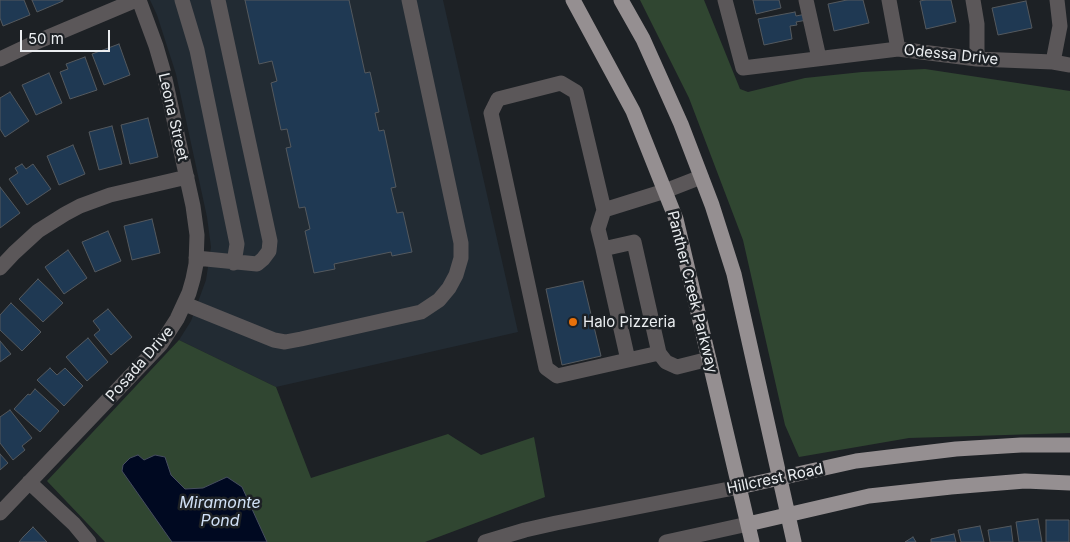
<!DOCTYPE html>
<html>
<head>
<meta charset="utf-8">
<style>
  body { margin:0 }
  #map { position:relative; width:1070px; height:542px; overflow:hidden; background:#1d2125; font-family:Inter,sans-serif }
  canvas { display:block }
  .scale { position:absolute; left:20px; top:30px; width:90px; height:22px; box-sizing:border-box; border:2px solid #eaedf0; border-top:0; padding-left:6px; font-size:15px; line-height:18px; white-space:nowrap; color:#eaedf0; -webkit-text-stroke:4px #1d2125; paint-order:stroke }
</style>
</head>
<body>
<div id="map">
<canvas width="1070" height="542"></canvas>
<div class="scale">50 m</div>
</div>
<script>
const ctx = document.querySelector('canvas').getContext('2d');
ctx.lineJoin = 'round';
function fillPath(path, color) {
  ctx.fillStyle = color;
  ctx.fill(path, 'evenodd');
}
function shape(rows) {
  const path = new Path2D();
  for (const r of rows) {
    path.moveTo(r[0], r[1]);
    for (let i = 2; i < r.length; i += 2) path.lineTo(r[i], r[i + 1]);
  }
  return path;
}
function stroke(path, color, width, dash) {
  ctx.strokeStyle = color;
  ctx.lineWidth = width;
  ctx.lineCap = dash ? 'butt' : 'round';
  ctx.setLineDash(dash || []);
  ctx.stroke(path);
}
function drawText(font, color, halo, rows, align = 'center') {
  ctx.font = font + ' Inter,sans-serif';
  ctx.lineWidth = 5;
  ctx.setLineDash([]);
  ctx.textBaseline = 'middle';
  ctx.strokeStyle = halo;
  ctx.fillStyle = color;
  for (const [text, x, y, turn = 0] of rows) {
    ctx.save();
    ctx.translate(x, y);
    ctx.rotate((+turn || 0) * Math.PI / 180);
    ctx.textAlign = isNaN(turn) ? turn : align;
    if (halo) ctx.strokeText(text, 0, 0);
    ctx.fillText(text, 0, 0);
    ctx.restore();
  }
}
fillPath(shape([
  [150,0,443,0,518,332,276,387,179,340,191,321,206,280,211,247,207,217,176,74,157,15]
]), '#222b33');
fillPath(shape([
  [640,0,704,0,740,89,748,92,805,78,862,72,925,69,1070,91,1070,433,909,438,799,457,785,425,743,240,689,98],
  [179,340,276,387,311,478,448,434,481,455,534,437,545,497,425,542,105,542,47,481]
]), '#304631');
const water = shape([
  [138,455,144,460,155,455,165,457,171,475,185,489,203,488,227,477,242,487,267,542,172,542,122,471,123,465,130,458,138,455]
]);
fillPath(water, '#000921');
stroke(water, '#464d5f', 1);
const building = shape([
  [0,0,24,0,30,15,3,26,0,18,0,0],
  [32,0,63,0,63,1,37,12,32,0],
  [245,0,349,0,365,73,370,72,379,112,375,113,379,131,384,130,396,187,391,188,397,213,403,212,412,252,392,256,391,252,334,264,335,269,314,273,305,231,310,229,305,207,299,208,286,148,291,147,287,129,281,130,271,83,277,81,272,61,259,64,245,0],
  [753,0,779,0,781,8,756,14,753,0],
  [847,0,863,0,869,23,834,31,828,4,847,0],
  [925,0,951,0,956,22,926,29,920,1,925,0],
  [1026,1,1032,28,998,35,992,8,1026,1],
  [795,12,796,16,806,14,807,20,796,22,797,25,790,26,792,39,764,45,758,19,795,12],
  [119,44,130,75,104,85,92,54,119,44],
  [85,57,97,90,70,99,60,72,68,69,66,64,85,57],
  [49,73,62,103,36,115,22,85,49,73],
  [10,92,29,121,5,137,0,129,0,98,10,92],
  [148,118,158,157,130,164,121,125,148,118],
  [112,126,122,164,99,170,89,132,112,126],
  [73,145,85,174,59,185,47,156,73,145],
  [22,164,26,169,33,164,51,189,27,205,9,179,18,173,15,168,22,164],
  [0,187,20,213,0,228,0,187],
  [152,219,160,253,132,260,124,226,152,219],
  [108,231,121,261,95,272,82,242,108,231],
  [68,250,87,278,64,294,45,267,68,250],
  [38,279,63,303,43,322,19,299,38,279],
  [583,281,601,356,562,365,546,289,583,281],
  [11,303,41,332,22,351,0,330,0,315,11,303],
  [108,309,132,337,111,355,94,335,100,330,93,321,108,309],
  [88,338,108,362,87,381,66,357,88,338],
  [0,341,11,354,0,362,0,341],
  [50,368,57,375,65,368,83,386,64,406,37,380,50,368],
  [35,389,59,411,40,432,14,409,28,394,30,395,35,389],
  [10,410,32,438,22,446,25,450,13,460,0,443,0,417,10,410],
  [0,454,8,463,0,470,0,454],
  [1038,519,1042,542,1019,542,1016,522,1038,519],
  [1046,520,1069,520,1069,542,1046,542,1046,520],
  [980,526,984,542,961,542,958,530,980,526],
  [1011,526,1013,542,990,542,988,530,1011,526],
  [33,527,47,542,19,542,23,537,33,527],
  [954,534,956,542,931,542,931,539,954,534],
  [913,537,916,542,905,542,913,537]
]);
fillPath(building, '#1f3953');
stroke(building, '#54595e', 1);
stroke(shape([
  [182,0,197,50,237,244,234,263],
  [725,0,743,68,898,49,977,59,1053,62,1070,65],
  [806,0,819,58],
  [889,0,898,49],
  [973,0,977,24,977,59],
  [0,59,34,43,136,0],
  [1053,62,1060,26,1057,0],
  [701,177,665,191,604,210,576,92,561,83,498,99,491,113,546,368,557,376,659,353,666,362,677,367,709,359],
  [604,210,598,229,603,249,634,242,659,353],
  [603,249,628,360],
  [196,258,257,264,263,259,269,251,270,241,218,0],
  [0,268,14,253,38,231,65,214,80,206,110,195,187,177],
  [185,304,274,340,285,342,301,339,421,312,439,300,449,288,456,275,461,258,461,243,409,0],
  [29,482,74,524,89,542],
  [0,513,161,344,177,319,189,293,193,279,196,264,197,235,193,206,163,70,156,46,139,0],
  [485,542,525,530,556,523,739,487],
  [666,542,748,524]
]), '#5b5759', 15);
stroke(shape([
  [573,0,633,111,676,219,752,542],
  [621,0,643,39,681,124,712,205,734,274,794,542],
  [739,487,856,461,956,449,1021,445,1070,445],
  [748,524,869,496,951,487,1025,481,1070,483]
]), '#958f91', 15);
for (const [x, y, r, color] of [
  [573,322,5,"#e8710a"]
]) {
  const dot = new Path2D();
  dot.arc(x, y, r, 0, 2 * Math.PI);
  ctx.fillStyle = color;
  ctx.fill(dot);
  stroke(dot, '#1d2125', 2);
}
drawText('15px', '#eaedf0', '#1d2125', [
  ["Odessa Drive",951,55,6],
  ["Leona Street",173,117,77],
  ["Panther Creek Parkway",692,292,76],
  ["Posada Drive",140,364,-49],
  ["Hillcrest Road",775,479,-12]
]);
drawText('15px', '#eaedf0', '#1d2125', [
  ["Halo Pizzeria",583,322]
], 'left');
drawText('italic 16px', '#d1e1f7', '#1d2125', [
  ["Miramonte",220,503],
  ["Pond",220,521]
]);
</script>
</body>
</html>
